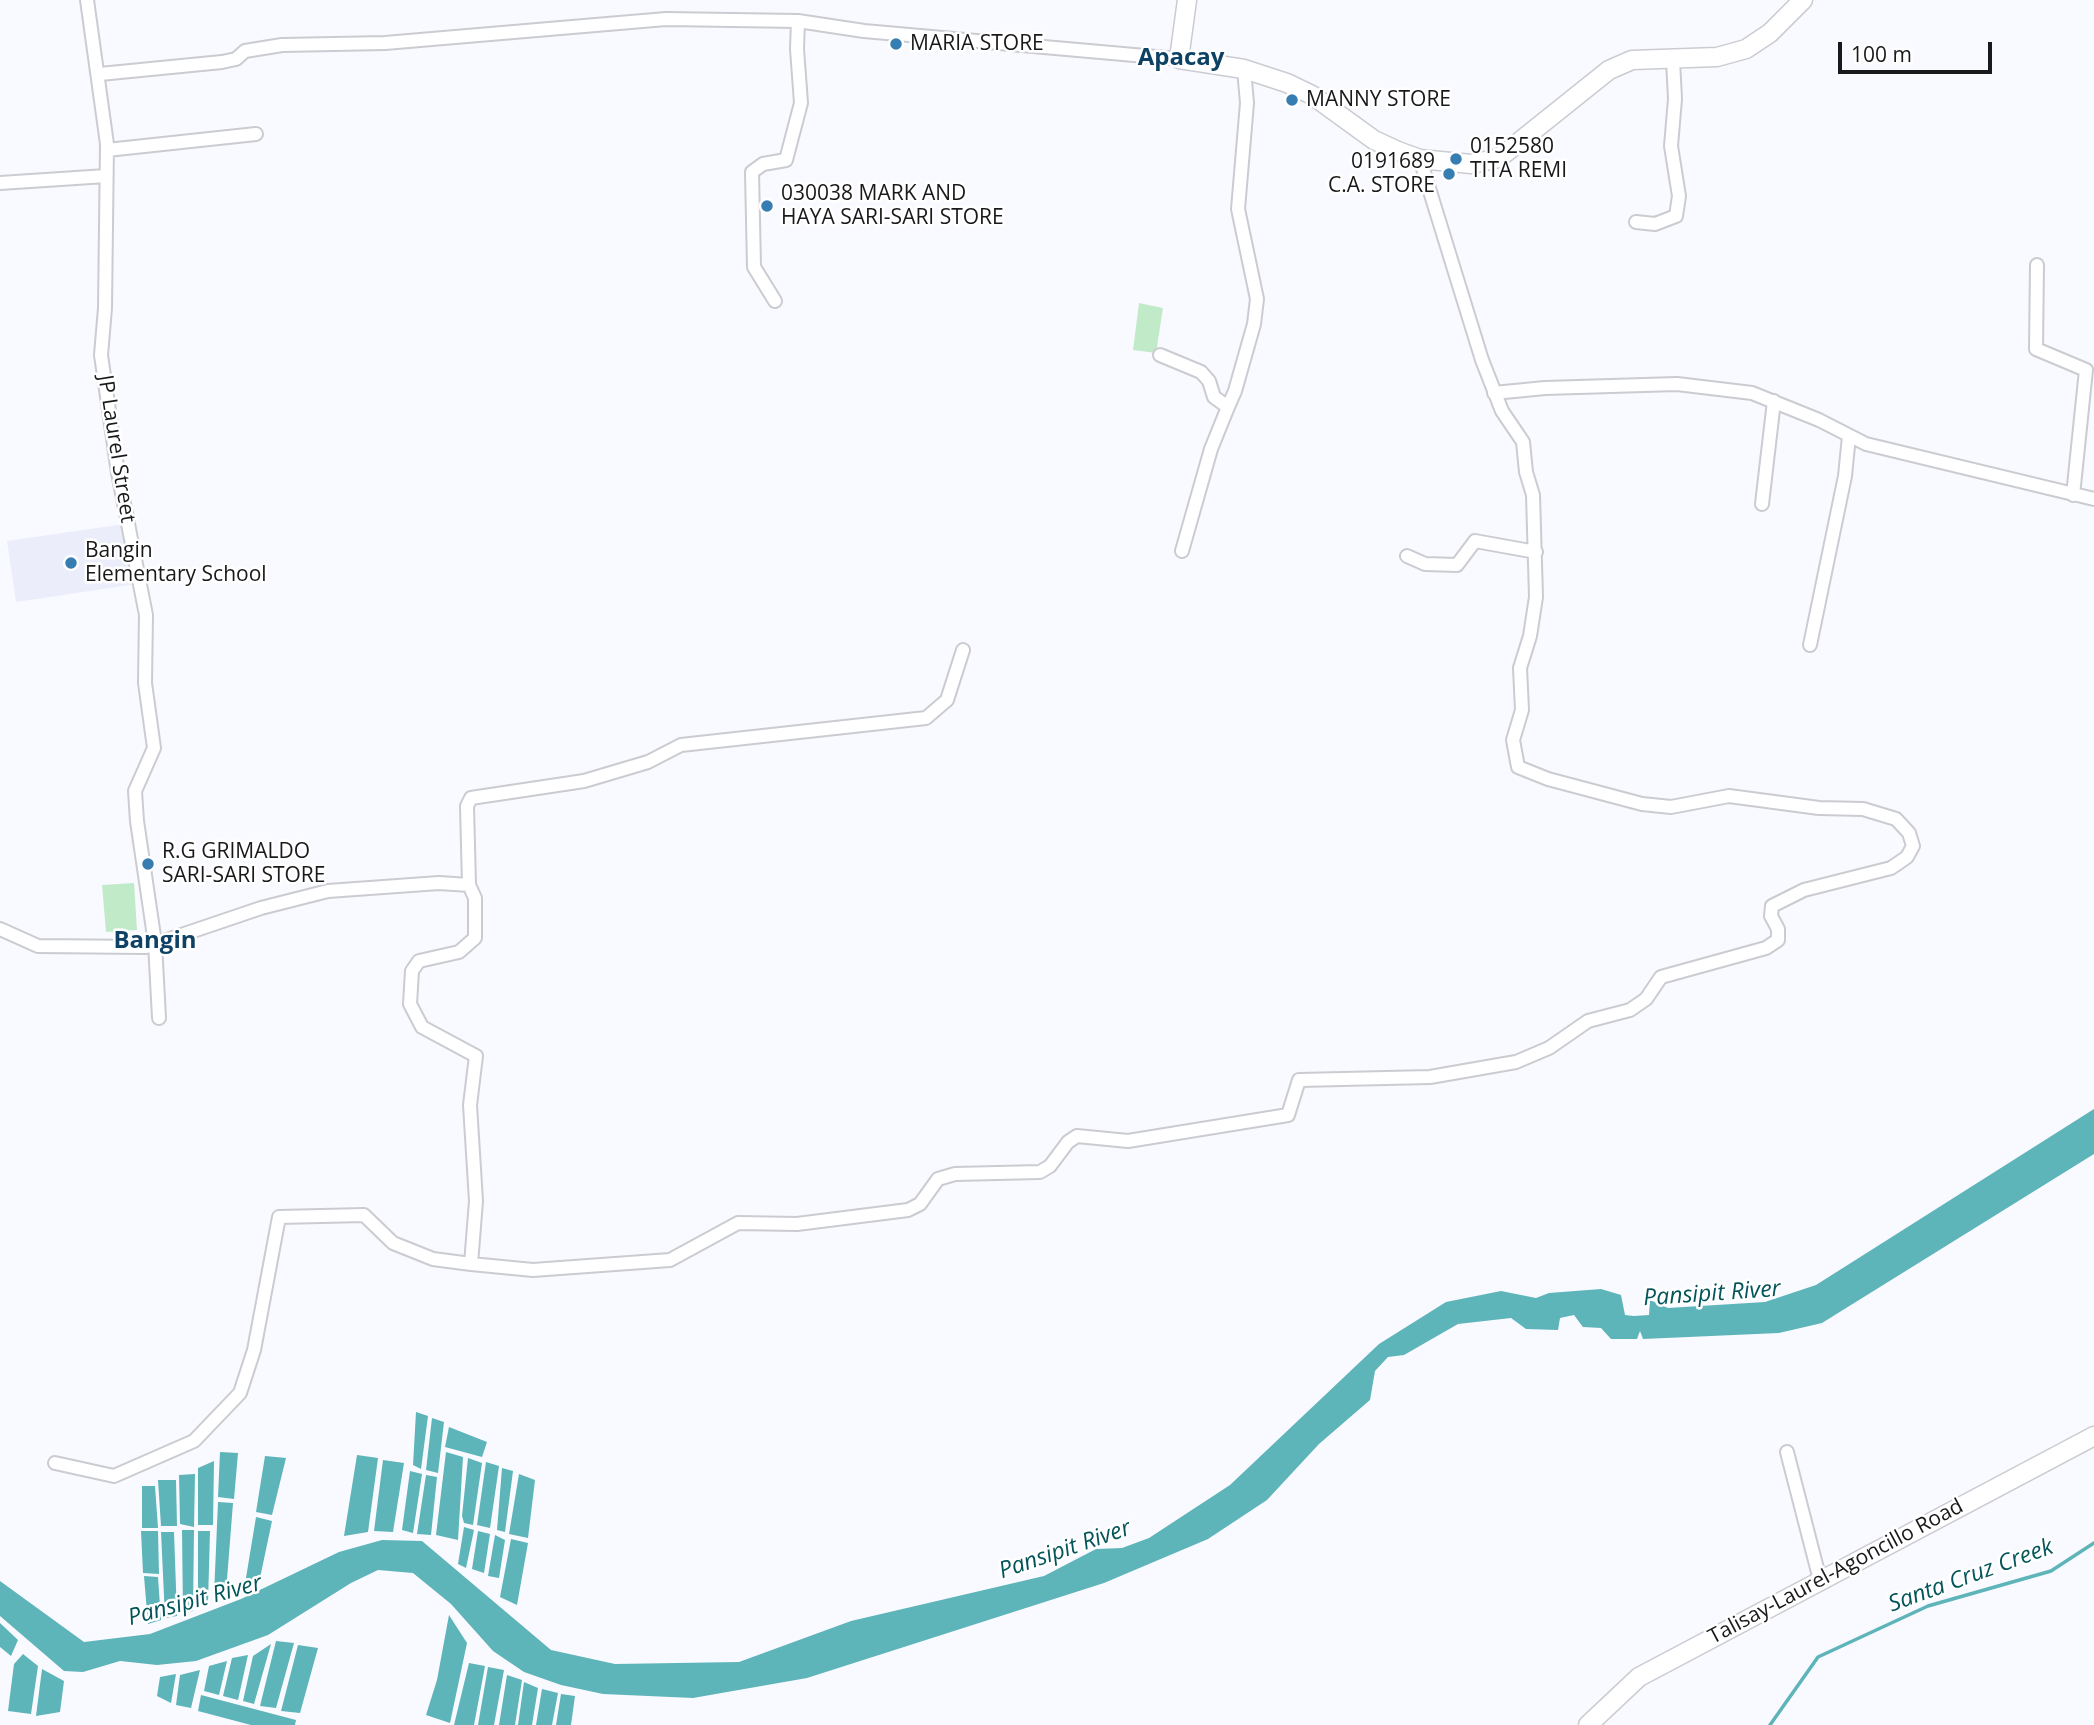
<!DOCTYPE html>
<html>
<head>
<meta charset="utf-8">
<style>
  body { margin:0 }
  #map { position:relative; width:2094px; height:1725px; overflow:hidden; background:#f9faff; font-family:"Open Sans",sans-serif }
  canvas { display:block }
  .scale { position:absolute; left:1838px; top:42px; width:154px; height:32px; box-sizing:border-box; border:4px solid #19191b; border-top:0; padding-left:9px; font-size:21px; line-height:24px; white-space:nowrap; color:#19191b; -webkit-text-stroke:5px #fff; paint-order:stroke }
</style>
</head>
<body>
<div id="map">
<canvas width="2094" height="1725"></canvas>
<div class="scale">100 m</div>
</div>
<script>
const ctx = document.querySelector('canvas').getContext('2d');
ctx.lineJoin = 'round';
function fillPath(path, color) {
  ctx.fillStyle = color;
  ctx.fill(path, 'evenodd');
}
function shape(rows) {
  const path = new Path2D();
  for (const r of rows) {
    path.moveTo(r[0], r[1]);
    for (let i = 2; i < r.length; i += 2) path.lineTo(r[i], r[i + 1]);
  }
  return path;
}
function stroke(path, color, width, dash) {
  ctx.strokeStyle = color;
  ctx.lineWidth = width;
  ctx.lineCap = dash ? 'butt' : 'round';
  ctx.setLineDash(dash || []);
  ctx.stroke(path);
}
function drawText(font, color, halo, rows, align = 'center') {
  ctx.font = font + ' "Open Sans",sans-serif';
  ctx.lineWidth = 5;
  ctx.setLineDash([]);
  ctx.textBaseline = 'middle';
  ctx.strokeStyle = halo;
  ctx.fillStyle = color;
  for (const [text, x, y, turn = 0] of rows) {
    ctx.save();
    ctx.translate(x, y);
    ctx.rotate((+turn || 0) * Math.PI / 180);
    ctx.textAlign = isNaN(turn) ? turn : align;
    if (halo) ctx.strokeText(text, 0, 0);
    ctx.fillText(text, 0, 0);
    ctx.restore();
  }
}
fillPath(shape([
  [124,524,137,584,16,602,7,541]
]), '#ebedfa');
fillPath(shape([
  [1139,303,1163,308,1156,353,1133,350],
  [134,883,137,930,106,932,102,885]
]), '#c1eac9');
fillPath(shape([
  [2094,1109,2094,1154,1822,1323,1779,1333,1643,1339,1640,1331,1637,1339,1611,1339,1601,1328,1583,1327,1574,1315,1560,1318,1558,1330,1526,1329,1511,1318,1458,1324,1404,1355,1388,1357,1375,1371,1370,1400,1319,1444,1267,1500,1208,1539,1104,1583,807,1678,693,1698,603,1694,561,1685,524,1672,493,1651,451,1604,413,1573,378,1570,351,1583,268,1635,196,1661,157,1665,120,1661,83,1672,64,1671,0,1616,0,1581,84,1642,150,1634,241,1599,339,1552,382,1540,422,1541,551,1650,615,1664,739,1662,851,1621,1044,1576,1096,1549,1122,1548,1149,1538,1230,1485,1379,1344,1446,1302,1501,1291,1536,1298,1549,1293,1601,1289,1621,1295,1625,1315,1634,1316,1649,1315,1650,1300,1668,1308,1765,1302,1816,1285],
  [416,1412,428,1416,421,1469,413,1465],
  [432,1418,444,1422,438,1473,426,1470],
  [449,1427,487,1442,482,1457,445,1447],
  [220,1452,238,1453,234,1499,218,1497],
  [446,1452,463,1457,458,1540,436,1535],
  [357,1455,378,1458,368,1532,344,1536],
  [265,1456,286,1458,272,1515,256,1512],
  [468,1458,482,1463,473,1525,464,1523,462,1516],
  [383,1460,404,1463,393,1532,374,1531],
  [214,1461,213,1525,198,1525,198,1468],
  [486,1462,499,1466,490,1528,477,1525],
  [502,1468,513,1471,505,1532,497,1530],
  [410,1471,422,1474,413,1533,402,1530],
  [195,1474,194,1527,180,1524,179,1475],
  [519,1474,535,1480,528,1538,509,1534],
  [426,1475,437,1477,431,1535,417,1534],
  [158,1480,176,1480,177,1526,161,1526],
  [142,1486,155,1486,158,1528,142,1528],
  [218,1502,233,1503,226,1592,214,1595],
  [256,1517,272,1521,260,1578,245,1584],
  [464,1527,474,1530,466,1568,458,1564],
  [182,1530,194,1530,193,1611,183,1614],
  [141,1531,158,1531,159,1574,143,1573],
  [198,1531,210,1531,208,1603,198,1603],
  [478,1531,490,1534,484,1573,472,1569],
  [161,1532,174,1532,177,1616,165,1618],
  [495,1535,505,1540,499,1578,488,1576],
  [511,1539,528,1543,517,1605,500,1597],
  [144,1576,158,1577,161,1620,148,1624],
  [449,1615,467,1643,450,1723,426,1715,437,1680],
  [0,1623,18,1640,11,1656,0,1647],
  [276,1641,294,1643,276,1708,260,1706],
  [271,1644,254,1704,243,1701,253,1656],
  [298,1645,318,1648,300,1713,281,1711],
  [23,1654,38,1666,31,1714,8,1711,14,1664],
  [248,1655,238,1700,223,1696,232,1658],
  [227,1661,219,1695,204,1691,209,1666],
  [469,1663,485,1666,474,1725,454,1725],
  [488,1667,504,1670,494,1725,478,1725],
  [42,1669,64,1681,60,1712,36,1716],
  [200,1670,191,1708,176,1705,180,1675],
  [176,1674,171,1703,157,1696,160,1677],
  [507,1675,522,1680,515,1725,499,1725],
  [524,1682,538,1688,532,1725,518,1725],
  [542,1689,558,1693,552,1725,536,1725],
  [561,1694,575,1696,571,1725,556,1725],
  [201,1695,296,1720,295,1725,251,1725,198,1711]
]), '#5db4b9');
stroke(shape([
  [1770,1725,1818,1657,1928,1606,2051,1571,2094,1543]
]), '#5db4b9', 3.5);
const street = shape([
  [87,0,107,144,105,308,101,355,118,473,146,615,145,683,154,748,135,791,137,821,155,943,159,1018],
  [100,74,222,62,236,59,245,51,282,45,385,43,666,19,798,21],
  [107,150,256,134],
  [0,183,106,176],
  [1636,222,1655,224,1676,216,1679,196,1671,146,1675,99,1673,60],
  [2037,265,2036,349,2086,370,2073,495],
  [775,301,754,267,752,172,763,164,786,160,801,103,797,49,798,21,864,31,1179,59],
  [1160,355,1201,372,1209,381,1214,397,1228,407,1235,391,1254,324,1257,299,1238,209,1247,103,1244,69],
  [1494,393,1545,388,1677,384,1752,393,1819,420,1866,444,2094,499],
  [1762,504,1774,401],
  [1182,551,1211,449,1228,407],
  [1407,556,1425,564,1457,565,1475,541,1536,552],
  [1810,645,1845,476,1849,436],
  [469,885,467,806,471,798,584,781,648,762,681,745,926,718,947,700,963,650],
  [0,929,38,946,146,947,261,908,328,891,439,883,469,885,475,898,475,938,459,952,419,961,412,971,410,1004,422,1027,476,1056,470,1105,476,1201,471,1264,533,1270,670,1260,738,1223,797,1224,908,1210,920,1204,938,1179,955,1174,1040,1172,1050,1166,1068,1142,1077,1136,1128,1141,1288,1115,1299,1080,1430,1077,1516,1062,1549,1048,1588,1021,1630,1010,1646,999,1661,977,1766,948,1778,940,1778,929,1771,916,1772,906,1804,890,1891,868,1907,857,1913,846,1909,833,1896,819,1863,809,1819,808,1729,796,1671,807,1642,804,1548,779,1518,767,1513,740,1522,710,1520,668,1530,636,1536,597,1533,495,1526,472,1523,442,1502,411,1482,360,1420,159],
  [1787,1452,1820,1580],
  [55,1463,114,1476,194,1441,240,1393,254,1350,279,1217,364,1215,393,1243,433,1259,471,1264]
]);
const secondary = shape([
  [1187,0,1179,59,1244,69,1287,83,1312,95,1374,140,1398,151,1420,159,1471,164,1499,158,1609,70,1632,60,1717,57,1746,49,1770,33,1803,0],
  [1588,1725,1639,1677,2094,1436]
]);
stroke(street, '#cbccd2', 16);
stroke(secondary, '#cbccd2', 21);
stroke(street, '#fff', 12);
stroke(secondary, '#fff', 18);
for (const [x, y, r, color] of [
  [896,44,7,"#367db2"],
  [1292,100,7,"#367db2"],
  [1456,159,7,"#367db2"],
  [1449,174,7,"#367db2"],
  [767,206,7,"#367db2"],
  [71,563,7,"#367db2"],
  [148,864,7,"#367db2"]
]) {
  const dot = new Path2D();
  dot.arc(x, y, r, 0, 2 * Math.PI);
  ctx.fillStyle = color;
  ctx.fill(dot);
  stroke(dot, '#fff', 2.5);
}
drawText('21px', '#19191b', '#fff', [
  ["MARIA STORE",910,44],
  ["MANNY STORE",1306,100],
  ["0152580",1470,147],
  ["TITA REMI",1470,171],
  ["0191689",1435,162,"right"],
  ["C.A. STORE",1435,186,"right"],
  ["030038 MARK AND",781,194],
  ["HAYA SARI-SARI STORE",781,218],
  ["Bangin",85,551],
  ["Elementary School",85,575],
  ["R.G GRIMALDO",162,852],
  ["SARI-SARI STORE",162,876]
], 'left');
drawText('21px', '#19191b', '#fff', [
  ["JP Laurel Street",116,449,81],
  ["Talisay-Laurel-Agoncillo Road",1836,1572,-28]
]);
drawText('italic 23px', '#035559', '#fff', [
  ["Pansipit River",1712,1294,-4],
  ["Pansipit River",1065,1550,-19],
  ["Santa Cruz Creek",1971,1576,-20],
  ["Pansipit River",195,1601,-15]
]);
drawText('bold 24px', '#0e4265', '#fff', [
  ["Apacay",1181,58],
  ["Bangin",155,941]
]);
</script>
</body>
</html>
